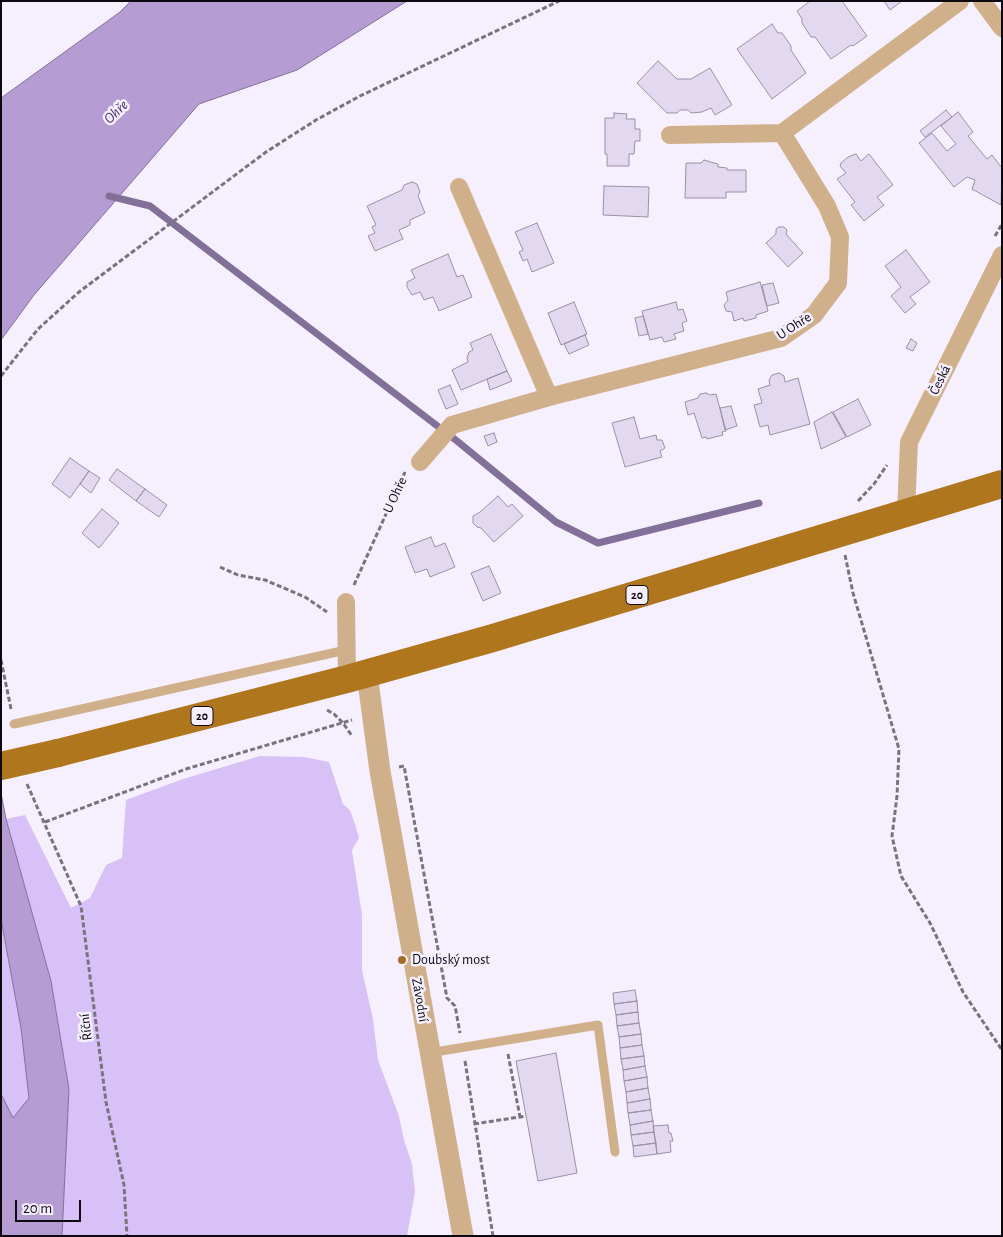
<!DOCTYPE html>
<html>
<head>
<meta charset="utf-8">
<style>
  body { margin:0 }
  #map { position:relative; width:1003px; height:1237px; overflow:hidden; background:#f6f0fe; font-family:"Alegreya Sans",sans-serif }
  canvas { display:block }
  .frame { position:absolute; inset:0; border:2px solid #0d0911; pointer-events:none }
  .scale { position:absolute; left:15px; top:1200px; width:66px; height:22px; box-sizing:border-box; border:2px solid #0d0911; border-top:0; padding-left:6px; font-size:15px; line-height:18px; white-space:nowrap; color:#0d0911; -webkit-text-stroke:4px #f6f0fe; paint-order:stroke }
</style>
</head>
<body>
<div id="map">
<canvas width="1003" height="1237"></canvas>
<div class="frame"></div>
<div class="scale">20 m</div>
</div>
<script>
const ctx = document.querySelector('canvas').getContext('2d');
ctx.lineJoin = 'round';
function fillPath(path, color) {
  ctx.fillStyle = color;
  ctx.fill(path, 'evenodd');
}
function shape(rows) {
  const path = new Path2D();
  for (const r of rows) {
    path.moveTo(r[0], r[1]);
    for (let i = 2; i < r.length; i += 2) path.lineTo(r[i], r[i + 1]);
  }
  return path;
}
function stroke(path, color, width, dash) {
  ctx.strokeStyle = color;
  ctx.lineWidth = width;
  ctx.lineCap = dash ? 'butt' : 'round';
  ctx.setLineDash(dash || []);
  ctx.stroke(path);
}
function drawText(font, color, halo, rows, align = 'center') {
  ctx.font = font + ' "Alegreya Sans",sans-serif';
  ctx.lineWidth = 5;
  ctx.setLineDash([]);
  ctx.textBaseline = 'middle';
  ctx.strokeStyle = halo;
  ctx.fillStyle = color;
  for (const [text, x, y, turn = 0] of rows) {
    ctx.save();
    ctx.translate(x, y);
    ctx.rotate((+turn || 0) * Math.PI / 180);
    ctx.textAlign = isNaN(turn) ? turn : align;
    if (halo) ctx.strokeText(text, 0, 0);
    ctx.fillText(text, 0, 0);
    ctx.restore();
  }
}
fillPath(shape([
  [260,756,304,757,329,762,343,804,350,810,355,824,359,838,352,850,362,915,362,970,373,1019,378,1060,399,1116,404,1140,412,1164,415,1192,407,1236,62,1236,69,1089,51,981,6,819,25,815,71,908,90,898,106,865,122,858,126,800,183,779],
  [1,919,21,1028,29,1098,13,1119,1,1094]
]), '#d8c1f7');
const water = shape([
  [131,1,407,1,297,70,199,104,34,295,1,340,1,98,120,12,131,1],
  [1,793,6,819,51,981,69,1089,62,1236,1,1236,1,1094,13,1118,29,1098,21,1028,1,919,1,793]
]);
fillPath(water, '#b59cd3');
stroke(water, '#837099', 1);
stroke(shape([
  [109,196,150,206,457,441,556,522,598,543,759,503]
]), '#837099', 7);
const building = shape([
  [810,1,842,1,867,36,853,46,851,45,831,59,815,37,811,37,802,23,802,19,797,11,810,1],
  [884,1,902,1,890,10,884,1],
  [772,24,778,33,782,33,791,46,791,50,806,73,772,99,737,49,772,24],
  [658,61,677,79,691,79,710,68,732,105,715,115,711,108,702,112,691,113,688,110,680,110,677,113,667,113,637,83,658,61],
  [946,110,952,117,925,137,920,131,946,110],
  [958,112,973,132,968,136,987,159,992,155,1002,168,1001,205,972,189,975,180,967,177,954,187,919,143,932,133,947,151,956,144,941,126,958,112],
  [614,113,627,114,626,119,635,119,635,129,640,129,640,141,635,141,634,154,629,154,629,166,607,166,607,154,605,154,605,118,614,118,614,113],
  [856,154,861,161,869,154,893,185,877,197,884,205,864,221,851,205,855,202,837,179,846,173,840,166,841,163,848,157,856,154],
  [704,160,718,164,718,167,727,168,727,170,746,170,746,192,726,192,726,198,685,198,686,163,701,163,704,160],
  [412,182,417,184,420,192,418,196,425,213,410,220,410,225,399,230,403,239,375,251,368,236,375,233,372,227,376,225,367,206,402,190,404,185,412,182],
  [604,186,649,187,648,217,603,215,604,186],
  [537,223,554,263,532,272,527,259,523,261,519,252,523,250,515,232,537,223],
  [779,227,784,227,787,230,786,234,803,253,788,267,766,243,776,234,776,229,779,227],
  [906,250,930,282,910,297,916,304,905,313,891,296,901,287,885,266,906,250],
  [448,254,457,277,463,275,472,297,439,311,433,297,424,300,420,292,412,295,407,287,407,282,415,278,411,270,448,254],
  [760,282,768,311,756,315,756,318,744,321,743,318,734,321,732,312,726,311,724,305,728,300,726,292,760,282],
  [773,283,779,303,767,306,762,285,773,283],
  [574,302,587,334,561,345,548,313,574,302],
  [676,302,678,310,683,309,687,321,682,323,684,331,674,334,676,339,664,342,662,337,650,340,642,311,676,302],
  [643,316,648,334,639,336,635,318,643,316],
  [491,334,507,371,461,390,452,370,468,362,467,358,469,352,473,350,470,343,491,334],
  [585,335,589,345,569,354,564,344,585,335],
  [911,339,917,343,913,351,906,348,911,339],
  [507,371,512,381,490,390,487,379,507,371],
  [779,373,784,376,785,382,798,378,810,424,770,435,768,425,760,427,754,405,762,403,758,389,770,385,769,380,772,375,779,373],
  [450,385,458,404,446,409,438,390,450,385],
  [706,393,710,395,716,394,726,431,722,432,723,435,707,439,706,437,702,438,694,413,688,415,685,402,698,398,700,394,706,393],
  [858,399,871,425,847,437,833,412,858,399],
  [731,406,737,426,725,430,720,408,731,406],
  [832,412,846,437,821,449,814,422,832,412],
  [634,417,640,439,656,435,657,440,662,440,665,448,660,451,662,457,625,467,612,423,634,417],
  [494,433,497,442,488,446,484,436,494,433],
  [70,458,89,471,70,498,52,484,70,458],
  [117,469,145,489,136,501,109,480,117,469],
  [89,471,100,478,91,493,80,484,89,471],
  [145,489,167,505,159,517,136,501,145,489],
  [498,496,508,507,512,504,523,516,494,542,481,528,477,527,473,523,473,516,480,512,498,496],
  [102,509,119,523,99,548,82,533,102,509],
  [431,537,435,547,445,543,455,567,430,577,427,569,415,573,405,547,431,537],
  [489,566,501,593,483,601,471,573,489,566],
  [635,990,637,1001,614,1004,613,993,635,990],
  [637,1001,638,1012,616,1015,614,1004,637,1001],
  [638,1012,639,1023,617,1026,616,1015,638,1012],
  [639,1023,641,1034,619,1037,617,1026,639,1023],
  [641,1034,642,1045,620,1048,619,1037,641,1034],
  [642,1045,644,1056,621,1059,620,1048,642,1045],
  [556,1053,577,1173,538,1181,516,1061,556,1053],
  [644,1056,645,1066,623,1070,621,1059,644,1056],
  [645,1066,647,1077,624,1081,623,1070,645,1066],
  [647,1077,648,1088,626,1092,624,1081,647,1077],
  [648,1088,650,1099,627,1103,626,1092,648,1088],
  [650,1099,651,1110,628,1113,627,1103,650,1099],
  [651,1110,653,1121,630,1125,628,1113,651,1110],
  [653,1121,654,1132,631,1135,630,1125,653,1121],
  [668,1125,669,1133,671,1133,673,1141,670,1141,671,1152,657,1154,653,1126,668,1125],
  [654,1132,656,1143,633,1146,631,1135,654,1132],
  [656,1143,657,1154,634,1157,633,1146,656,1143]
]);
fillPath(building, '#e2d8f0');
stroke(building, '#9a90a6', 1);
stroke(shape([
  [995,236,1002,224],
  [1,376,38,329,79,292,266,152,316,120,360,96,559,1],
  [858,501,874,484,887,465],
  [845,555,853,593,899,749,897,796,892,836,901,876,930,923,963,992,1002,1050],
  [220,567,238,575,265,580,305,597,327,612],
  [354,585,405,472],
  [1,660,11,709],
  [327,710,334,714,343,723,352,736],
  [399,767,404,766,447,998,455,1006,460,1033],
  [27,784,81,906,106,1102,124,1185,127,1236],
  [45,822,186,769,352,720],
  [508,1054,520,1117],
  [465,1061,493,1236],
  [474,1124,526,1116]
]), '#78737d', 3, [5, 2.5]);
stroke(shape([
  [14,724,346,650],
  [429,1053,598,1025,615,1152]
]), '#d0b08a', 9);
stroke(shape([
  [982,1,1002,28],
  [670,135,782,133,960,1],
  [459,187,549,397],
  [420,462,452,425,549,397,781,338,814,315,838,283,840,237,827,206,782,133],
  [906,512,909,442,1002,255],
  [346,602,347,679]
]), '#d0b08a', 18);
stroke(shape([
  [367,674,380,771,463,1236]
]), '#d0b08a', 21);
stroke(shape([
  [58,753,347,679,493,638,1002,484]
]), '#b0761e', 28);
stroke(shape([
  [1,766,58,753]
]), '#b0761e', 28);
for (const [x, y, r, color] of [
  [402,960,5,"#a06d24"]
]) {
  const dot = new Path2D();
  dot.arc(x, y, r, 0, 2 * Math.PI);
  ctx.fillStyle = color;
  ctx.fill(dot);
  stroke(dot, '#f6f0fe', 2);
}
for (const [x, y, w] of [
  [637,595,22],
  [202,716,22]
]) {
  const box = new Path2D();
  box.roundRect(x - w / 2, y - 9.5, w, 19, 4);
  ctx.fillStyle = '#f6f0fe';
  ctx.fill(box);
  stroke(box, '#0d0911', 1);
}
drawText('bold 12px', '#0d0911', null, [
  ["20",637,595],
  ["20",202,716]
]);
drawText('14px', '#0d0911', '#f6f0fe', [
  ["U Ohře",794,326,-33],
  ["Česká",940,380,-64],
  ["U Ohře",395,495,-65],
  ["Závodní",420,1000,80],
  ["Říční",86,1027,-97]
]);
drawText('14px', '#0d0911', '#f6f0fe', [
  ["Doubský most",412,960]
], 'left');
drawText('italic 15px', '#482769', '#f6f0fe', [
  ["Ohře",116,112,-44]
]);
</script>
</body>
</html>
